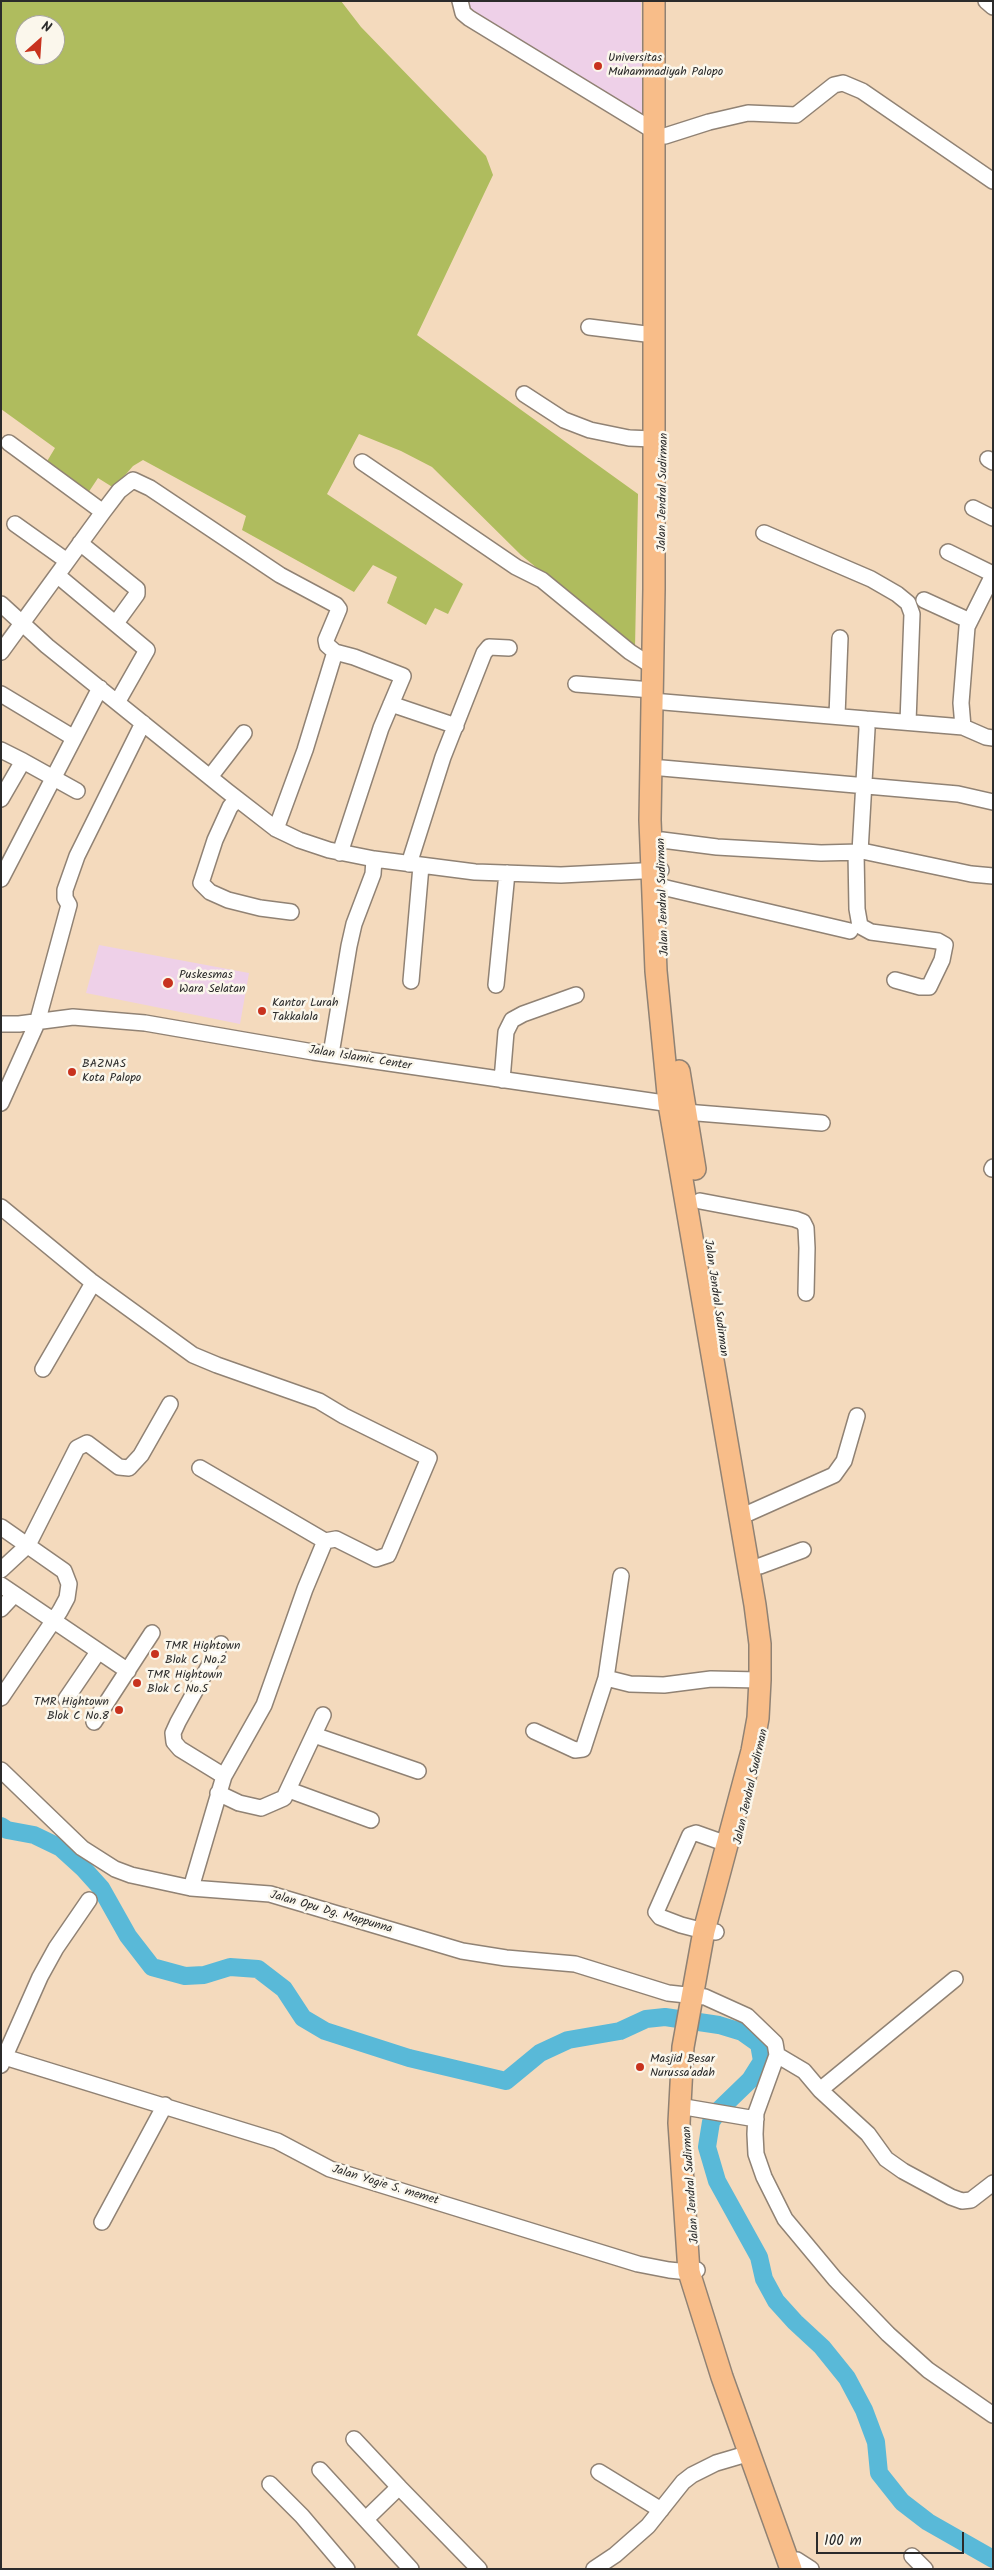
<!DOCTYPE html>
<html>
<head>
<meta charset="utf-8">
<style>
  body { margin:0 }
  #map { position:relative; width:994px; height:2570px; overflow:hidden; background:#f4dabd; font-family:Kalam,sans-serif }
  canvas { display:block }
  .frame { position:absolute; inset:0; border:2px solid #2b2b2b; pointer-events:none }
  .north { position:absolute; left:15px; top:15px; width:50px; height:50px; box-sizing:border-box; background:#fbf7ec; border:1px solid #a8a59f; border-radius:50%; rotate:26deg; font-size:14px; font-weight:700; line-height:20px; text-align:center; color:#2b2b2b }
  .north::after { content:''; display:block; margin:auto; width:18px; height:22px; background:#c8321e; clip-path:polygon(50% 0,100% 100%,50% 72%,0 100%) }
  .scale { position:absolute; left:816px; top:2532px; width:148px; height:22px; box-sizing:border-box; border:2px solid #2b2b2b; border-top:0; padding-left:6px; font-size:15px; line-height:18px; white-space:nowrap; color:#2b2b2b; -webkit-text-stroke:4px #fbf7ec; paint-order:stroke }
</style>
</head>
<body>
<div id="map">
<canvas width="994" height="2570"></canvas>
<div class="frame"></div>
<div class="north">N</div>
<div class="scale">100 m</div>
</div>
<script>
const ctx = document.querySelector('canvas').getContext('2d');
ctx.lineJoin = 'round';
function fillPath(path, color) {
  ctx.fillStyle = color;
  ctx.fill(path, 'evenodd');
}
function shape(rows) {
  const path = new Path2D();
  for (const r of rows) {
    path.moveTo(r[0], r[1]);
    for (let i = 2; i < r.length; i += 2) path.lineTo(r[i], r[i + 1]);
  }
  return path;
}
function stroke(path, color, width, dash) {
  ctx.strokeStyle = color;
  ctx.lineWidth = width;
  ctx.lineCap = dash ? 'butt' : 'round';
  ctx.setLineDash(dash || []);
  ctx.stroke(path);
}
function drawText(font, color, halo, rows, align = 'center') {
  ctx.font = font + ' Kalam,sans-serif';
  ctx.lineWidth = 5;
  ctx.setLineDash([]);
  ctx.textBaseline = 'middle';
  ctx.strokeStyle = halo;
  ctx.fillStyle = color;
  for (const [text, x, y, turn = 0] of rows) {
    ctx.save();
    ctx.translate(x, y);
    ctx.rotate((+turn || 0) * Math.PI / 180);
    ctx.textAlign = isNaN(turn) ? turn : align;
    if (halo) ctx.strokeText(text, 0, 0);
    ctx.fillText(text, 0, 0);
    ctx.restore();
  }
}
fillPath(shape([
  [464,1,641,1,643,118,465,13],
  [99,945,249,973,240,1024,86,993]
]), '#eed0e8');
fillPath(shape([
  [1,1,341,1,361,27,486,156,493,175,417,335,638,494,635,648,521,555,432,467,401,451,359,434,327,494,463,584,448,614,435,608,426,625,387,603,397,577,373,565,354,592,242,530,246,516,143,460,133,466,114,488,98,478,88,493,46,463,55,448,1,409],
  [25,25,55,25,55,55,25,55]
]), '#afbc5e');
stroke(shape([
  [1,1826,7,1830,34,1835,61,1848,83,1868,101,1888,128,1936,152,1967,185,1976,204,1975,230,1967,258,1969,284,1989,303,2018,325,2031,409,2058,506,2081,540,2053,568,2040,620,2031,646,2019,665,2017,719,2025,742,2032,759,2044,762,2061,750,2080,719,2110,711,2122,707,2147,717,2181,759,2257,764,2279,776,2301,795,2322,822,2347,847,2378,864,2410,876,2442,879,2473,902,2502,928,2522,993,2559]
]), '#59b9d8', 18);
const minor = shape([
  [460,1,463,13,469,18,654,131],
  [986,1,993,7],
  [665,136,709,122,748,113,796,115,834,85,843,83,862,91,993,181],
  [589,327,654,335],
  [524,394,564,420,590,430,629,438,653,439],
  [9,443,103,512],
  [988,459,993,462],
  [362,462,516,567,542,580,630,652,652,666],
  [973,508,993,518],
  [15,524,67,561],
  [764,533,871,579,897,594,908,603,912,614,908,722],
  [80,543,137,589,137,594,116,623],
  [948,552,993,574],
  [57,575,147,650,118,701],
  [924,600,970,621],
  [1,604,47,646,227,791,276,829,299,840,329,850,374,859,475,872,561,875,661,870],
  [1,652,103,512,119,491,133,480,150,488,280,575,336,605,339,609,326,640,327,645,335,652,305,750,276,829],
  [335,652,354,657,403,676,381,728,340,853],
  [576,684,652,690],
  [1,694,74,738],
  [652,701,866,719,867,729,860,852,821,853,717,847,662,840],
  [391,704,456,726],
  [837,716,840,638],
  [866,719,963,727,986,737,993,738],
  [963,727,961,703,967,627,993,575],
  [1,750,23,761],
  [662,768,958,794,993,802],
  [210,777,244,733],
  [1,799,23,761,77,791],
  [237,799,230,807,215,840,201,883,210,892,228,900,260,908,291,912],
  [862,851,971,874,993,876],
  [856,852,857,909,860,926,871,932,938,941,945,945,942,960,929,987,920,987,895,980],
  [409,864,443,757,484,653,489,647,509,648],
  [1,879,100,688],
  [662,887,850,931],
  [411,981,421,866],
  [496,985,507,873],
  [1,1024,19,1024,73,1017,145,1023,313,1052,678,1105],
  [331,1054,349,946,354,924,373,874,374,859],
  [502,1080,506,1032,512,1020,523,1014,576,995],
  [1,1103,37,1023,69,905,65,898,65,890,77,856,143,723],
  [685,1112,822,1123],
  [992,1169,993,1167],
  [700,1201,795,1219,803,1222,806,1228,807,1248,806,1293],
  [1,1207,91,1281,193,1355,217,1365,319,1401,344,1416,429,1458,388,1555,376,1559,336,1539,325,1541,305,1589,264,1705,224,1776,191,1888],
  [43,1369,93,1283],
  [200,1468,325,1541],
  [749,1513,834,1475,844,1461,857,1416],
  [1,1527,64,1571,69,1584,67,1598,60,1611,1,1698],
  [760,1566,803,1550],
  [1,1570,28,1545,77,1448,87,1443,119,1467,129,1468,141,1455,170,1404],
  [621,1576,606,1678,630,1684,664,1685,711,1679,760,1680],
  [1,1585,128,1671],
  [1,1609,14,1595],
  [221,1644,178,1722,173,1733,174,1742,180,1749,224,1776],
  [66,1699,98,1652],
  [94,1722,152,1633],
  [534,1731,575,1750,583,1749,606,1678],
  [314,1735,418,1771],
  [1,1770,82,1848,115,1869,131,1875,191,1888,270,1894,462,1951,506,1958,575,1964,668,1993,705,1997,747,2016,775,2043,777,2055,756,2113,755,2134,756,2154,764,2177,785,2219,835,2279,888,2334,928,2370,993,2415],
  [289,1790,371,1820],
  [218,1793,239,1803,261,1808,284,1798,323,1715],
  [716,1932,704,1931,681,1925,660,1917,656,1912,690,1835,696,1833,727,1844],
  [777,2055,804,2071,820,2090,955,1979],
  [1,2056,277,2141,330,2169,479,2215,638,2264,669,2270,689,2272,697,2270],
  [1,2065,40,1977,56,1948,89,1900],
  [820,2090,868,2134,886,2159,903,2171,951,2197,962,2201,971,2200,993,2183],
  [679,2106,756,2119],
  [102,2222,165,2105],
  [354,2439,399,2487],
  [320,2470,411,2569],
  [599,2472,661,2510],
  [270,2484,302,2516,347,2569],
  [366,2519,399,2487,479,2569],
  [912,2556,925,2569],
  [790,2563,797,2560,811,2569],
  [594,2569,615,2555,648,2526,683,2482,692,2475,716,2463,750,2453]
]);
const highway = shape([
  [654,1,654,589,650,820,656,971,669,1104,755,1605,760,1644,760,1680,758,1718,752,1751,704,1931,683,2047,679,2123,689,2272,722,2377,791,2569],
  [679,1071,695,1169]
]);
stroke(minor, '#908274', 18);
stroke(highway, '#908274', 24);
stroke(minor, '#fff', 15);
stroke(highway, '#f8bd89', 21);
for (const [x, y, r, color] of [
  [598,66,5,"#c8321e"],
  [168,983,6,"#c8321e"],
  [262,1011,5,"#c8321e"],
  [72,1072,5,"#c8321e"],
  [155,1654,5,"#c8321e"],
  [137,1683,5,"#c8321e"],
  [119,1710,5,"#c8321e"],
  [640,2067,5,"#c8321e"]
]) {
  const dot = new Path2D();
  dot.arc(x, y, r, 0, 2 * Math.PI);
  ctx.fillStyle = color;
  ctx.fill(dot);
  stroke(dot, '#fbf7ec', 2);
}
drawText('12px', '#2b2b2b', '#fbf7ec', [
  ["Universitas",608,59],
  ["Muhammadiyah Palopo",608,73],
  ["Puskesmas",179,976],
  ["Wara Selatan",179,990],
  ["Kantor Lurah",272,1004],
  ["Takkalala",272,1018],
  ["BAZNAS",82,1065],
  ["Kota Palopo",82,1079],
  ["TMR Hightown",165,1647],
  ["Blok C No.2",165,1661],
  ["TMR Hightown",147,1676],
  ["Blok C No.5",147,1690],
  ["TMR Hightown",109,1703,"right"],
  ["Blok C No.8",109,1717,"right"],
  ["Masjid Besar",650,2060],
  ["Nurussa'adah",650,2074]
], 'left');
drawText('12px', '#2b2b2b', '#fbf7ec', [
  ["Jalan Jendral Sudirman",664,492,-89],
  ["Jalan Jendral Sudirman",664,897,-92],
  ["Jalan Islamic Center",360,1059,9],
  ["Jalan Jendral Sudirman",715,1298,82],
  ["Jalan Jendral Sudirman",752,1787,-77],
  ["Jalan Opu Dg. Mappunna",331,1913,16],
  ["Jalan Jendral Sudirman",692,2185,-94],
  ["Jalan Yogie S. memet",385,2186,17]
]);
</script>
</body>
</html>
